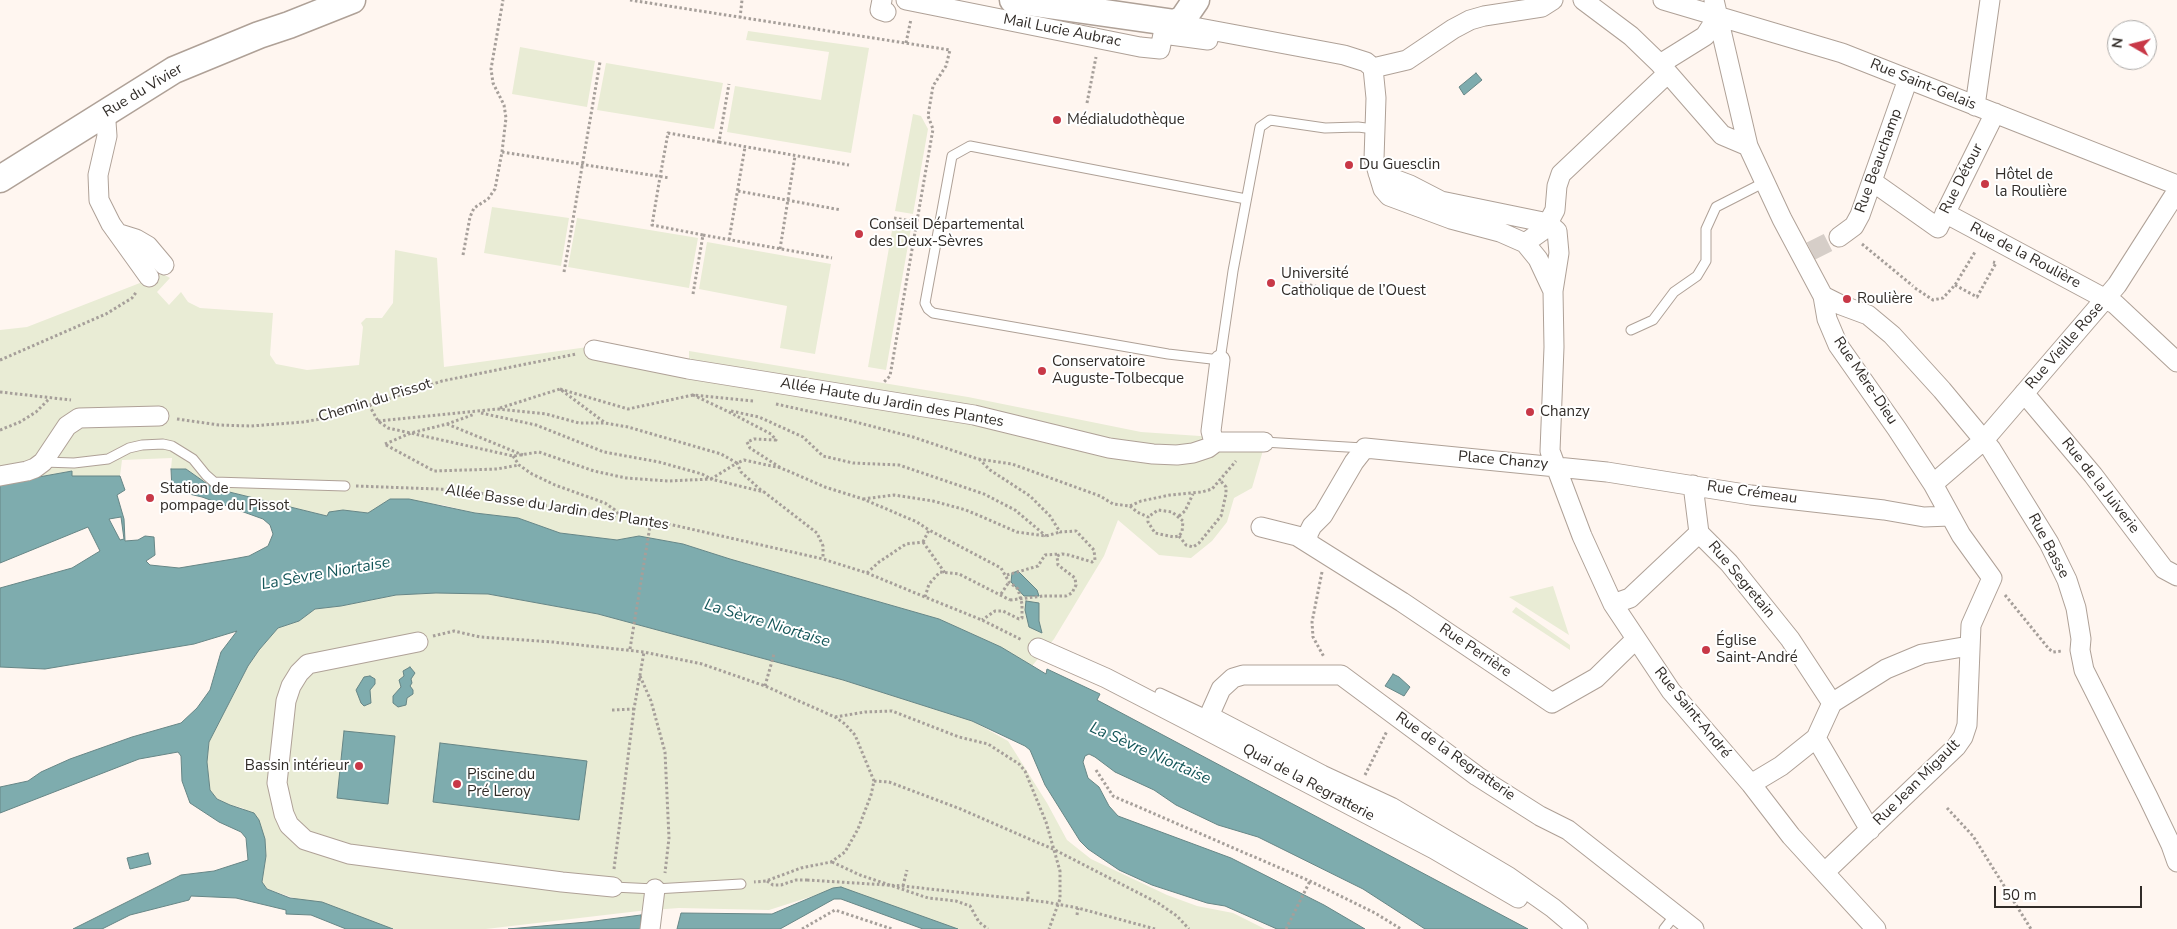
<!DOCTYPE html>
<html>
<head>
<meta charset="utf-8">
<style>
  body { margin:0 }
  #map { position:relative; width:2177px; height:929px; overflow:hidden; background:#fff6f0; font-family:"Nunito Sans",sans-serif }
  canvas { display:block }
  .north { position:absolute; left:2107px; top:20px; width:50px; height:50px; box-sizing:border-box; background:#fff; border:1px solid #adaba9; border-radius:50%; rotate:278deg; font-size:14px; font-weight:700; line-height:20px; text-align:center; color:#312c28 }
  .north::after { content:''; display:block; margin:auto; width:18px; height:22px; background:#c83847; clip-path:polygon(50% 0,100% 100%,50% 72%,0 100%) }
  .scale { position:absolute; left:1994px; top:886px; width:148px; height:22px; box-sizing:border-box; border:2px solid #312c28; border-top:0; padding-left:6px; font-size:15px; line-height:18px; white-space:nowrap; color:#312c28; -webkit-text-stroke:4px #fff; paint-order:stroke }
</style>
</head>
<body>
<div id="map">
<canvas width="2177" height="929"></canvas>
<div class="north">N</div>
<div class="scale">50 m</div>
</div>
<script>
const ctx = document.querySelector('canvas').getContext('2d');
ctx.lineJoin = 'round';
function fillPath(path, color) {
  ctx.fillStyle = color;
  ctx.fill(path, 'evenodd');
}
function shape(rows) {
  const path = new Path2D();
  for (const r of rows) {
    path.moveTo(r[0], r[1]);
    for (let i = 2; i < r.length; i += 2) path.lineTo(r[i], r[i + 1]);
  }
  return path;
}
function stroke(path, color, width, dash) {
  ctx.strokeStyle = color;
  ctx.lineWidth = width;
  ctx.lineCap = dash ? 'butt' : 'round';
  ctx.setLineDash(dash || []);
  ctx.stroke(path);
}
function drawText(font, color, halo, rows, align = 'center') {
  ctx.font = font + ' "Nunito Sans",sans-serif';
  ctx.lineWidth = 4;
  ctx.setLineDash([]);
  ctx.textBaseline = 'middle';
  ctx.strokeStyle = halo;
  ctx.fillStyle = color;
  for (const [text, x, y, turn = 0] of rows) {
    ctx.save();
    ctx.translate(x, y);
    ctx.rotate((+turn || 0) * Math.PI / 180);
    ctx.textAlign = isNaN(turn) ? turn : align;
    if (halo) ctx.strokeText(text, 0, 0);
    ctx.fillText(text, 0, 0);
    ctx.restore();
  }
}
fillPath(shape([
  [748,31,869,48,851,153,727,132,735,86,821,100,829,52,746,40],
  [520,47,595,61,587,107,512,94],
  [606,63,723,83,714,129,597,110],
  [913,114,921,116,928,129,913,214,895,211],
  [492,207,569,218,561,266,484,253],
  [577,218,698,238,689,288,568,267],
  [893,225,911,228,886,370,868,367],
  [707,242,831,264,815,354,780,348,787,306,699,289],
  [395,250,437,258,444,367,595,346,689,362,689,351,968,397,1141,432,1200,436,1264,447,1252,488,1234,498,1227,522,1212,541,1191,558,1159,555,1118,520,1104,556,1054,639,1032,666,1001,647,939,619,730,559,683,544,639,536,617,540,560,533,518,518,475,513,443,505,390,499,369,513,343,510,328,516,213,488,186,469,171,469,172,458,122,460,120,476,71,476,71,471,0,484,0,330,27,327,163,274,170,278,157,292,169,305,181,292,188,302,200,308,273,313,270,355,276,364,307,370,359,365,363,327,361,323,366,318,382,318,393,303],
  [1553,586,1569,635,1509,597],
  [436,593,488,594,598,614,843,680,972,721,1008,741,1047,803,1067,840,1091,859,1167,895,1197,906,1233,913,1265,929,935,929,835,889,769,910,679,908,639,911,486,929,388,929,267,889,262,882,266,856,265,839,243,808,230,805,217,799,210,790,207,762,209,742,248,666,259,650,278,628,299,621,315,609,341,606,396,595],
  [1516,607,1570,645,1570,650,1512,612]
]), '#e9ecd5');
const water = shape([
  [1476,73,1482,80,1464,95,1459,87,1476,73],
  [171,469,186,469,213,488,327,516,329,512,343,510,368,513,390,499,409,499,475,513,518,518,560,533,617,540,639,536,683,544,730,559,939,619,1001,647,1046,674,1047,669,1100,694,1097,700,1528,929,1425,929,1363,889,1258,837,1218,825,1176,805,1154,790,1115,772,1095,757,1089,754,1085,756,1083,762,1088,778,1099,787,1109,806,1118,816,1231,858,1324,905,1365,929,1277,929,1225,906,1207,903,1152,885,1119,870,1088,849,1080,841,1045,785,1030,750,1025,746,972,721,843,680,598,614,488,594,436,593,396,595,341,606,315,609,299,621,278,628,259,650,248,666,209,742,207,762,210,790,217,799,230,805,254,813,259,820,265,839,266,856,262,882,267,889,290,898,322,902,393,929,346,929,311,915,286,914,286,910,236,898,191,896,189,900,130,915,102,929,73,929,181,875,214,871,248,860,246,838,241,832,219,822,190,803,182,781,181,756,178,752,139,759,0,813,0,787,28,781,41,772,70,759,132,737,181,723,197,708,210,690,221,652,237,631,194,644,45,669,0,667,0,588,72,568,100,551,88,527,0,563,0,484,72,471,72,476,120,476,125,490,117,495,124,519,125,541,138,540,145,536,154,537,155,555,146,561,150,565,179,568,233,559,249,556,268,546,273,534,270,525,263,519,202,497,172,490,171,469],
  [121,517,124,539,120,540,109,519,121,517],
  [1018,571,1037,590,1039,596,1024,596,1011,582,1012,573,1018,571],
  [1026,601,1039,603,1039,621,1042,633,1029,627,1025,610,1026,601],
  [410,667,415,673,411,679,412,683,410,686,413,690,413,694,407,698,406,705,398,707,393,703,393,696,401,687,399,680,404,676,403,671,410,667],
  [1393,674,1399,677,1410,687,1404,696,1385,686,1393,674],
  [370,676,375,679,375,684,370,690,371,703,364,706,361,703,356,690,364,677,370,676],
  [344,731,395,736,388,804,337,798,344,731],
  [440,743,587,761,579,820,433,802,440,743],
  [148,853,151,864,130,869,127,858,148,853],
  [841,887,958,929,923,929,841,899,834,899,780,929,677,929,681,913,772,914,833,888,841,887],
  [641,915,641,929,508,929,587,922,641,915]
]);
fillPath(water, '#7eacae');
stroke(water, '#678686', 1);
stroke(shape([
  [1811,251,1839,237]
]), '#d6cec8', 19, [19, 9]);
const lane = shape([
  [1246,199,970,146,952,156,925,303,928,309,933,313,1168,354,1220,360,1233,271,1260,127,1270,120,1325,128,1358,127,1374,129],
  [1631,330,1653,320,1674,292,1697,276,1706,261,1706,229,1716,207,1765,182],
  [1264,442,1363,448],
  [43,462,74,463,108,459,129,448,142,445,163,444,172,446,193,459,206,475,214,482,345,486],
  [1160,693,1209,716],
  [613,887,655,889,741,884],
  [1664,929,1675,915]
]);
const street = shape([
  [882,0,880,10,886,12],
  [906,0,1140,47,1160,49,1163,34,1208,40],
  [1583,0,1631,36,1660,64],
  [1663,0,1842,53,2177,185],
  [1714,0,1748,146,1782,219,1823,296,1827,319,1838,345,1897,429,1933,484,1961,535,1992,578,1971,625,1967,725,1963,737,1956,747,1825,872],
  [1718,16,1705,36,1660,64,1722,135,1748,146],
  [1194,27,1344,55,1366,62,1373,68],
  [1373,68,1376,98,1374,159,1383,189,1389,196,1451,219,1500,232,1525,243,1538,259,1553,291],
  [1373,68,1407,60,1453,29,1470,20,1484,16,1542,7,1553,0],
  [1975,106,1990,0],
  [103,114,106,122,107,136,98,175,99,200,111,224,149,277],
  [1378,173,1410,185,1441,201,1548,223,1557,231,1559,253,1553,291,1554,347,1550,451,1582,536,1613,604,1671,691,1751,784,1791,836,1876,929],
  [1873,182,1938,228,1995,113],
  [1945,213,2115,304,2177,362],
  [120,234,136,239,148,246,164,265],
  [1839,237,1854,226,1860,215,1908,79],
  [1525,243,1542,231,1548,223,1555,210,1557,186,1561,174,1668,73],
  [1823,296,1841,305,1868,315,1892,335,1942,390,1991,449,2049,543,2067,580,2076,608,2081,639,2080,650,2084,670,2148,797,2171,845,2177,862],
  [594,350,688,369,974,415,1109,448,1153,454,1177,455,1193,453,1208,448,1216,442],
  [1220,360,1211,431,1213,439,1216,442,1264,442],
  [2024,393,2093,475,2164,569,2177,576],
  [0,476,27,471,35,468,43,462,67,426,79,418,159,416],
  [1933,484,1984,440,2117,285,2177,191],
  [1693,485,1699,533],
  [1261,527,1297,536,1402,602,1552,703,1596,678,1636,639],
  [1308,542,1308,534,1312,526,1323,515,1354,462,1365,448,1607,472,1751,495,1884,510,1924,517,1950,516],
  [1613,604,1630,598,1699,533,1729,563,1790,639,1832,703],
  [418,642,308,664,299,673,291,686,286,701,277,783,284,814,289,825,305,840,349,854,562,882,613,887],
  [1038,648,1106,678,1195,724,1434,849,1518,898],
  [1816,738,1870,830],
  [1751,784,1781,766,1816,738,1832,703,1886,669,1922,654,1969,646],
  [650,929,655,889],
  [1578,929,1553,908,1509,877,1391,807,1322,775,1209,716,1221,689,1233,678,1243,675,1341,675,1477,776,1540,816,1568,830,1694,929]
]);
const secondary = shape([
  [1013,0,1175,23,1183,19,1196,0],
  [0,179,174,70,259,35,289,25,352,0]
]);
stroke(lane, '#afa197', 11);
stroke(street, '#afa197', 21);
stroke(secondary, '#afa197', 29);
stroke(shape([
  [630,0,950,50,946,66,933,86,928,116,933,129,890,376,884,382],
  [740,18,742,0],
  [906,43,911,19],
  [1087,103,1096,57],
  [719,142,849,165],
  [502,152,670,178],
  [738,191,841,210],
  [894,218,916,222],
  [703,235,832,258],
  [729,240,745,147],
  [1862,244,1913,286],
  [780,249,795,156],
  [463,255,470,217,474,208,488,199,495,189,502,152,506,118,504,105,493,83,491,69,503,0],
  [564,272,600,62],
  [1300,283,1338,291],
  [1955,285,1977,297,1996,263,1993,262],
  [1915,288,1933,300,1943,298,1955,285,1975,252],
  [693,294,703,235,652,225,660,177,668,133,719,142,729,84],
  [0,360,106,314,132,298,137,291],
  [560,389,628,409,693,395],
  [0,392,71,400],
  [753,401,693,395,727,411,771,434,776,440,754,439,747,442,750,448,781,468],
  [776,404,844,419,913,437,978,459,1012,464,1100,496,1113,504,1130,506,1141,501,1170,495,1202,492,1212,489,1236,461],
  [369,405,378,421,388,428,513,456,539,452,594,471,626,478,668,481,711,479,764,492,817,533,823,546,823,559],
  [500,408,560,389,604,422],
  [731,411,759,417,803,437,823,456,853,463,899,465,984,494,1015,510,1046,536],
  [481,413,536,425,604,452,659,462,702,474,711,479,737,463,741,472,763,492],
  [177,419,219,425,251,426,303,422,337,416,442,381,576,354],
  [378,421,497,409,546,414,579,423,605,423,628,427,721,454,737,463,744,460,781,468,825,487,863,499,917,522,929,530],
  [447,424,523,455],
  [0,430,20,422,36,412,49,399],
  [385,444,411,433,447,424,475,414],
  [386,445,434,471,497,469,519,465],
  [513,456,519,465,532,474,555,485,605,503,615,510,621,518],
  [979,459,990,470,1030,496,1050,516,1060,532,1076,531,1094,550,1095,560,1092,562,1069,555,1062,554,1057,556,1058,565,1075,578,1076,585,1072,593,1066,596,1043,596],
  [356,486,464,490,601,516,651,520,823,559,867,573,925,597,982,620,1022,640],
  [863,499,894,495,933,501,966,510,1017,532,1046,536,1060,532],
  [1130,506,1137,512,1148,517,1148,522,1155,533,1174,537,1179,536,1182,532,1183,521,1172,512,1158,510,1148,517],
  [1179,516,1185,511,1193,494],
  [1179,536,1186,545,1193,547,1199,543,1221,516,1226,494,1226,487,1219,479],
  [923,542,929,530,1001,568,1009,582,1018,589,1022,604,1022,618,1019,619,1003,611,995,611,982,620],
  [923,542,945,573],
  [1322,572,1312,622,1313,637,1324,657],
  [867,573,879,562,906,544,923,542],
  [1007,575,1038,566,1045,555,1059,554],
  [1001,594,1009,582],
  [2005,595,2049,649,2053,652,2062,651],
  [925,597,929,584,940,572,959,574,1010,600],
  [433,636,454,631,480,637,553,642,644,652,702,664,765,686,835,717,845,724,855,735,874,781,871,795,858,829,845,852,831,862,801,868,766,881,754,882],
  [630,649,651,520],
  [640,676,651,701,665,752,669,838,665,873],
  [765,686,774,654],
  [612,710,634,709],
  [835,717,865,712,892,711,959,737,988,744,1019,764,1025,771,1046,822,1060,871,1060,899,1049,929],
  [1096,770,1113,796,1310,881,1375,913,1401,929],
  [1365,775,1387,731],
  [874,781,889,782,958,808,1055,850,1158,903,1177,916,1189,929],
  [1947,808,1973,836,2031,929],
  [832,862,860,875,928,898,956,901,970,906,979,922,988,929],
  [614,869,634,709,644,652],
  [767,881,773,885,781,885,796,880,807,880],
  [903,886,907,870],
  [1028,899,1028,889],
  [1077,915,1078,908],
  [802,929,835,910,892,929],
  [1286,929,1310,881]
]), '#a69f9a', 3, [2.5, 2.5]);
stroke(lane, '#fff', 9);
stroke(street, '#fff', 19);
stroke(secondary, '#fff', 26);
stroke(shape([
  [1010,600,1043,596],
  [807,880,903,886,1046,902,1078,908,1155,929]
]), '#a69f9a', 3, [2.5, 2.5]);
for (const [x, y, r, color] of [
  [1057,120,5,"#c83847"],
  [1349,165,5,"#c83847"],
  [1985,184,5,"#c83847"],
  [859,234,5,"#c83847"],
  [1271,283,5,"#c83847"],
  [1847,299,5,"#c83847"],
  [1042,371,5,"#c83847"],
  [1530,412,5,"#c83847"],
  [150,498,5,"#c83847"],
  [1706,650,5,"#c83847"],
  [359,766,5,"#c83847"],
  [457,784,5,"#c83847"]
]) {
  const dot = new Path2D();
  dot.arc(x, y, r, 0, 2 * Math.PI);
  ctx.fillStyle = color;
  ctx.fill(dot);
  stroke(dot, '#fff', 2);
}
drawText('15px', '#312c28', '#fff', [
  ["Mail Lucie Aubrac",1062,31,11],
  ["Rue Saint-Gelais",1923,85,22],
  ["Rue du Vivier",143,91,-31],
  ["Rue Beauchamp",1879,161,-70],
  ["Rue Détour",1962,179,-63],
  ["Rue de la Roulière",2025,256,28],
  ["Rue Vieille Rose",2065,346,-49],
  ["Rue Mère-Dieu",1865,381,56],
  ["Chemin du Pissot",375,401,-17],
  ["Allée Haute du Jardin des Plantes",892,403,10],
  ["Place Chanzy",1503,461,5],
  ["Rue de la Juiverie",2100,486,52],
  ["Rue Crémeau",1752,493,8],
  ["Allée Basse du Jardin des Plantes",557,508,9],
  ["Rue Basse",2048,546,62],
  ["Rue Segretain",1741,580,50],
  ["Rue Perrière",1475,651,34],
  ["Rue Saint-André",1692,713,51],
  ["Rue de la Regratterie",1455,757,35],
  ["Quai de la Regratterie",1308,783,28],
  ["Rue Jean Migault",1917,783,-45]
]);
drawText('15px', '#312c28', '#fff', [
  ["Médialudothèque",1067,120],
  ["Du Guesclin",1359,165],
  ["Hôtel de",1995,175],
  ["la Roulière",1995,192],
  ["Conseil Départemental",869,225],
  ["des Deux-Sèvres",869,242],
  ["Université",1281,274],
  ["Catholique de l’Ouest",1281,291],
  ["Roulière",1857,299],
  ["Conservatoire",1052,362],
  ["Auguste-Tolbecque",1052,379],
  ["Chanzy",1540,412],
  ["Station de",160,489],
  ["pompage du Pissot",160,506],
  ["Église",1716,641],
  ["Saint-André",1716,658],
  ["Bassin intérieur",349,766,"right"],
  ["Piscine du",467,775],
  ["Pré Leroy",467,792]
], 'left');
drawText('italic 16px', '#145659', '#fff', [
  ["La Sèvre Niortaise",326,574,-10],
  ["La Sèvre Niortaise",767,624,17],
  ["La Sèvre Niortaise",1150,754,24]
]);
</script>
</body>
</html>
